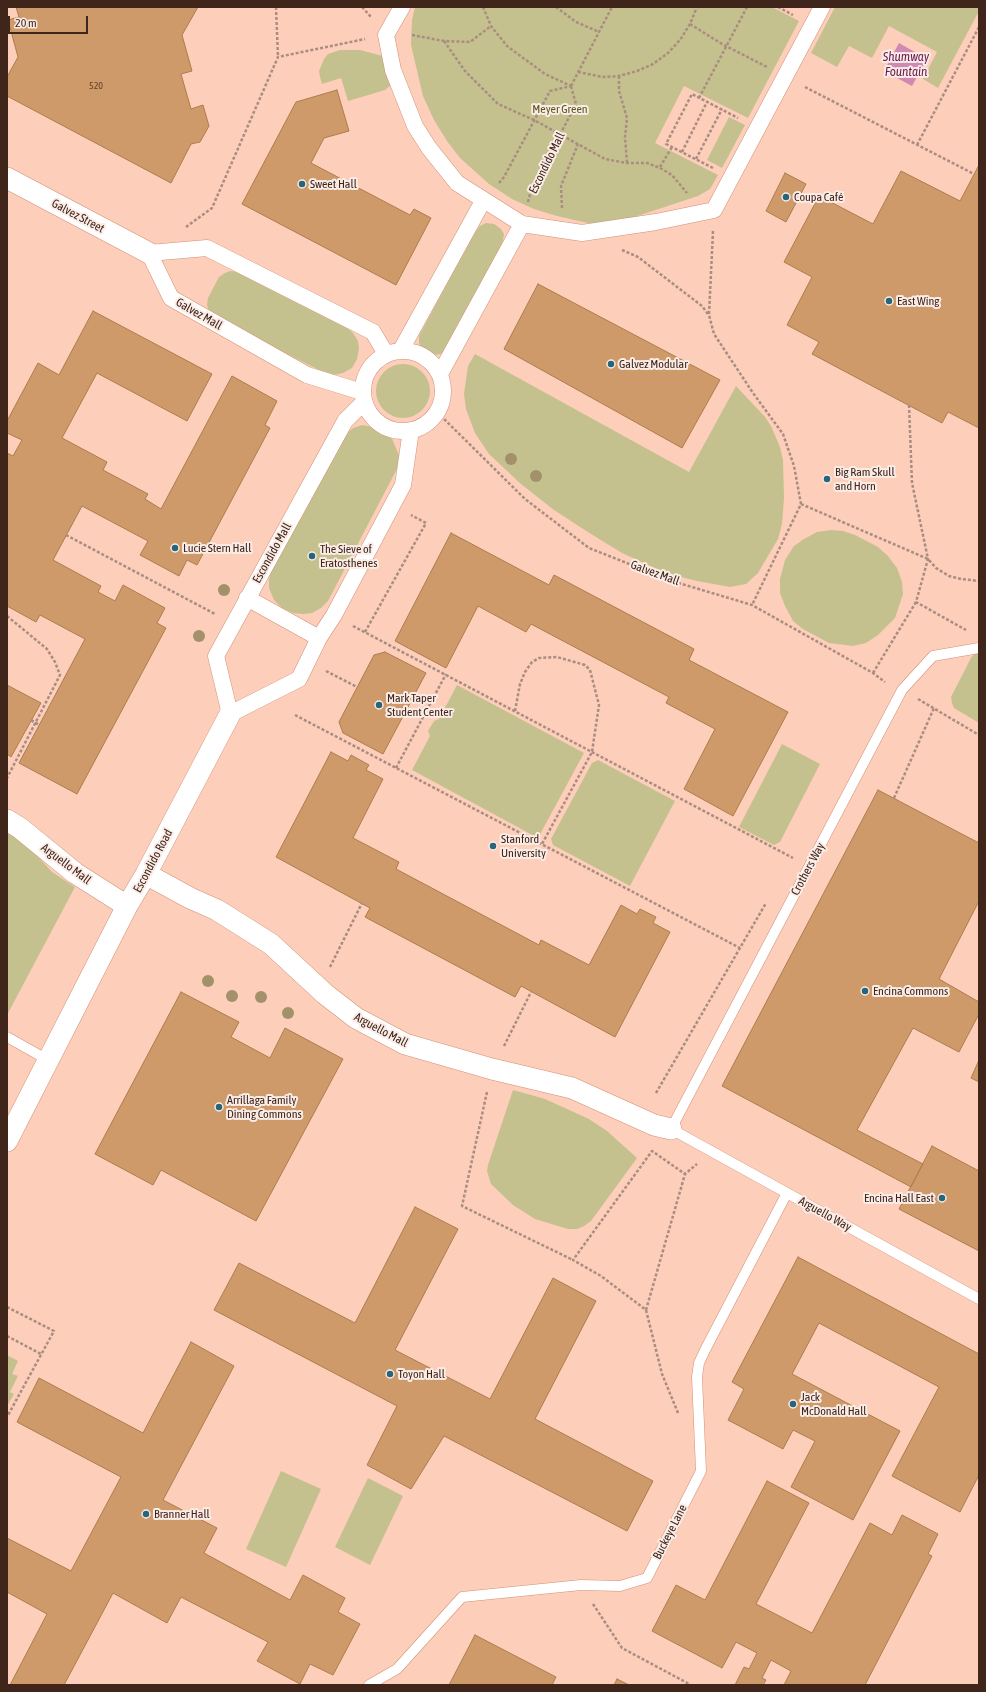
<!DOCTYPE html>
<html>
<head>
<meta charset="utf-8">
<style>
  body { margin:0 }
  #map { position:relative; width:986px; height:1692px; overflow:hidden; background:#f8dbcf; font-family:"Asap Condensed",sans-serif }
  canvas { display:block }
  .frame { position:absolute; inset:0; border:8px solid #40251a; pointer-events:none }
  .scale { position:absolute; left:8px; top:16px; width:80px; height:18px; box-sizing:border-box; border:2px solid #40251a; border-top:0; padding-left:5px; font-size:12px; line-height:14px; white-space:nowrap; color:#40251a; -webkit-text-stroke:3px #faece6; paint-order:stroke }
</style>
</head>
<body>
<div id="map">
<canvas width="986" height="1692"></canvas>
<div class="frame"></div>
<div class="scale">20 m</div>
</div>
<script>
const ctx = document.querySelector('canvas').getContext('2d');
ctx.lineJoin = 'round';
function fillPath(path, color) {
  ctx.fillStyle = color;
  ctx.fill(path, 'evenodd');
}
function shape(rows) {
  const path = new Path2D();
  for (const r of rows) {
    if (r.length === 3) {
      path.moveTo(r[0] + r[2], r[1]);
      path.arc(r[0], r[1], r[2], 0, 2 * Math.PI);
      continue;
    }
    path.moveTo(r[0], r[1]);
    for (let i = 2; i < r.length; i += 2) path.lineTo(r[i], r[i + 1]);
  }
  return path;
}
function stroke(path, color, width, dash) {
  ctx.strokeStyle = color;
  ctx.lineWidth = width;
  ctx.lineCap = dash ? 'butt' : 'round';
  ctx.setLineDash(dash || []);
  ctx.stroke(path);
}
function drawText(font, color, halo, rows, align = 'center') {
  ctx.font = font + ' "Asap Condensed",sans-serif';
  ctx.lineWidth = 4;
  ctx.setLineDash([]);
  ctx.textBaseline = 'middle';
  ctx.strokeStyle = halo;
  ctx.fillStyle = color;
  for (const [text, x, y, turn = 0] of rows) {
    ctx.save();
    ctx.translate(x, y);
    ctx.rotate((+turn || 0) * Math.PI / 180);
    ctx.textAlign = isNaN(turn) ? turn : align;
    if (halo) ctx.strokeText(text, 0, 0);
    ctx.fillText(text, 0, 0);
    ctx.restore();
  }
}
fillPath(shape([
  [7,7,979,7,979,1685,7,1685]
]), '#fdceba');
fillPath(shape([
  [415,7,772,7,799,21,748,118,684,86,655,143,718,175,710,189,698,196,619,222,597,225,557,216,534,209,512,199,489,184,460,158,447,141,434,120,423,96,411,45,412,20],
  [835,7,979,7,979,11,938,88,923,79,937,52,889,26,872,58,849,46,837,67,811,53],
  [340,50,360,50,379,55,387,58,391,85,385,90,348,101,341,78,322,84,320,77,319,71,324,59,328,54],
  [729,117,745,125,722,168,707,160],
  [486,223,494,224,501,229,504,234,502,246,446,350,440,354,434,355,427,353,421,348,419,343,419,336,475,232,480,226],
  [230,271,237,272,346,327,353,333,358,341,359,349,357,359,352,368,343,373,333,375,323,372,214,317,209,312,207,305,208,298,219,277,225,273],
  [475,354,689,472,736,386,765,417,771,426,780,447,783,460,784,498,782,524,778,539,758,573,746,584,730,587,697,581,677,576,655,568,622,553,591,534,554,510,521,484,489,454,475,433,466,409,464,394,468,366],
  [403,391,27],
  [362,425,373,427,384,432,392,439,399,455,399,465,328,601,321,608,312,613,303,614,293,613,282,608,274,600,269,588,269,579,272,568,343,437,353,428],
  [831,530,843,531,855,535,878,547,888,556,897,568,902,582,903,594,895,618,878,635,866,643,853,646,829,643,803,629,793,621,785,606,780,593,780,579,785,560,794,546,804,539,817,532],
  [979,652,979,723,954,708,952,703,951,697,971,658,975,653],
  [457,685,584,753,538,838,412,770,430,736,428,731,434,721,439,719],
  [782,744,820,764,780,842,774,845,739,827],
  [598,760,675,801,630,886,553,845,551,839,592,763],
  [7,826,25,842,52,872,75,887,7,1015],
  [513,1090,545,1099,589,1119,607,1131,637,1158,591,1221,584,1226,577,1229,568,1229,535,1219,513,1205,491,1184,487,1171,488,1165],
  [7,1355,18,1361,12,1374,18,1376,10,1392,14,1394,7,1406],
  [281,1471,321,1489,286,1567,246,1549],
  [368,1478,403,1496,370,1565,335,1547]
]), '#c5c18f');
fillPath(shape([
  [899,43,927,59,912,86,884,71]
]), '#cf89b3');
const building = shape([
  [16,7,198,7,182,35,192,71,181,74,191,109,203,105,209,126,200,142,191,144,171,183,7,96,7,77,18,57,8,20,19,17,16,7],
  [337,90,349,131,324,138,311,163,410,215,414,209,431,218,396,285,242,204,296,102,337,90],
  [979,165,979,428,948,412,942,423,812,354,819,342,787,325,812,277,784,262,819,196,873,224,901,171,960,201,979,165],
  [785,173,806,184,786,222,766,211,785,173],
  [538,284,720,380,682,448,504,349,538,284],
  [93,311,212,374,187,421,97,373,62,438,107,462,103,470,148,494,145,499,161,509,232,376,277,401,265,425,270,428,197,565,187,560,179,576,140,555,148,541,82,506,53,560,101,586,98,592,115,601,123,585,165,608,157,623,166,628,77,794,19,763,85,639,40,615,36,622,7,606,7,453,13,456,22,440,7,433,7,421,38,363,59,375,93,311],
  [451,533,549,585,554,575,694,649,689,660,788,712,733,816,684,789,715,729,666,703,669,697,531,624,526,632,478,606,446,668,395,641,451,533],
  [385,652,426,673,383,754,343,733,339,722,374,655,385,652],
  [7,685,41,703,11,757,7,754,7,685],
  [331,752,348,761,351,755,369,765,366,770,383,779,353,838,399,862,396,869,539,945,541,940,589,965,621,905,637,914,640,909,656,917,653,923,670,932,615,1037,521,986,515,997,365,917,370,908,276,857,331,752],
  [878,790,979,843,979,901,939,979,979,1002,979,1014,959,1052,913,1028,857,1130,923,1164,911,1187,722,1086,878,790],
  [181,992,239,1022,231,1037,270,1058,285,1028,343,1059,256,1221,161,1170,153,1185,95,1154,181,992],
  [979,1060,979,1082,971,1078,979,1060],
  [932,1146,979,1171,979,1251,899,1209,932,1146],
  [415,1207,458,1229,395,1350,490,1399,553,1278,596,1301,535,1419,653,1481,627,1531,444,1436,411,1489,367,1465,397,1406,214,1310,239,1263,355,1323,415,1207],
  [798,1257,979,1354,979,1475,960,1512,892,1476,939,1387,819,1323,792,1374,900,1431,853,1520,791,1487,815,1441,793,1430,783,1449,728,1420,744,1389,732,1382,798,1257],
  [191,1342,234,1366,163,1500,217,1528,204,1553,290,1600,303,1575,345,1598,338,1612,360,1624,333,1675,310,1664,300,1684,257,1661,268,1642,181,1597,167,1623,113,1593,64,1685,10,1685,47,1614,7,1592,7,1538,71,1571,121,1477,17,1422,39,1378,143,1433,191,1342],
  [767,1481,809,1503,756,1604,812,1633,870,1523,892,1535,902,1515,938,1534,928,1554,932,1556,865,1685,784,1685,791,1671,771,1660,762,1678,766,1680,763,1685,735,1685,744,1667,749,1669,757,1653,736,1642,722,1668,652,1631,676,1585,705,1600,767,1481],
  [475,1635,556,1677,552,1685,449,1685,475,1635],
  [617,1679,629,1685,614,1685,617,1679]
]);
fillPath(building, '#ce9a69');
stroke(building, '#af7c4d', 1);
const service = shape([
  [979,648,933,656,902,690,671,1129,979,1299],
  [7,1037,48,1060],
  [369,1685,397,1669,462,1597,581,1585,620,1586,647,1578,701,1471,697,1377,699,1363,705,1350,787,1193]
]);
const pedestrian = shape([
  [402,7,386,35,393,70,415,126,429,148,457,183,522,224,582,233,656,222,714,210,822,7],
  [401,350,483,201],
  [403,391,40],
  [440,374,522,224],
  [362,392,307,375,171,298,149,253,207,248,373,332,386,354],
  [364,402,345,421,216,656,230,714,299,679,319,638,334,615,403,485,411,430],
  [247,598,319,638]
]);
const minor = shape([
  [7,178,149,253],
  [7,820,20,828,75,873,127,906],
  [146,874,190,898,217,910,271,944,325,994,356,1018,405,1044,492,1069,572,1088,654,1125,671,1129],
  [7,1141,127,906,146,874,230,714]
]);
stroke(service, '#d29074', 11);
stroke(pedestrian, '#d29074', 17);
stroke(minor, '#d29074', 22);
stroke(shape([
  [276,7,278,57],
  [362,7,371,17],
  [483,7,491,26,507,46,545,74,571,86],
  [556,7,576,22,599,32],
  [778,7,793,15],
  [690,24,722,44,767,67],
  [412,35,444,41,470,42,491,26],
  [444,41,465,71,498,104,534,120,605,159,627,163,647,163,660,168,672,175,687,193],
  [578,72,603,77,619,76,637,71,653,64,668,53,680,40,690,24,697,7],
  [619,76,619,91,627,118,625,137,627,163],
  [571,86,612,7],
  [805,87,974,174],
  [699,98,747,7],
  [917,145,979,27],
  [682,152,707,102],
  [696,159,722,109],
  [660,167,672,147],
  [713,168,666,144,692,94,738,118],
  [499,183,504,177,550,91,571,86],
  [528,202,531,190,576,104,571,86],
  [562,208,561,186,578,144],
  [186,227,212,208,278,57,365,39],
  [713,231,709,315,714,334,753,393,783,434,794,466,801,504,752,605],
  [622,250,638,257,702,306,708,314],
  [909,405,912,483,928,559,916,602,966,630],
  [437,412,525,499,589,548,672,581,752,605,873,673,885,682],
  [801,504,928,559,936,568,949,576,961,579,979,581],
  [66,535,215,614],
  [7,616,47,649,55,662,60,675,7,778],
  [353,626,793,858],
  [365,632,426,523,411,515],
  [326,671,357,687],
  [873,673,916,602],
  [918,699,979,735],
  [515,711,520,684,525,672,532,662,539,658,557,657,585,665,590,670,599,705,592,752,542,844],
  [295,715,740,948],
  [31,720,39,725],
  [396,768,446,674],
  [894,798,934,708],
  [330,967,362,903],
  [504,1046,531,992],
  [487,1092,462,1206,573,1260],
  [656,1093,766,903],
  [7,1307,54,1331,7,1417],
  [646,1310,685,1174,697,1164],
  [7,1336,41,1354],
  [678,1413,662,1374,646,1310,601,1276,573,1260,652,1151,685,1174],
  [593,1604,622,1648,691,1685]
]), '#a98d81', 2.5, [3, 2]);
stroke(service, '#fff', 10);
stroke(pedestrian, '#fff', 16);
stroke(minor, '#fff', 21);
stroke(shape([
  [31,720,39,725]
]), '#a98d81', 2.5, [3, 2]);
ctx.fillStyle = '#a2916b';
for (const [x, y] of [
  [511,459],
  [536,476],
  [224,590],
  [199,636],
  [208,981],
  [232,996],
  [261,997],
  [288,1013]
]) {
  ctx.beginPath();
  ctx.arc(x, y, 6, 0, 2 * Math.PI);
  ctx.fill();
}
for (const [x, y, r, color] of [
  [302,184,4,"#26667b"],
  [786,197,4,"#26667b"],
  [889,301,4,"#26667b"],
  [611,364,4,"#26667b"],
  [827,479,4,"#26667b"],
  [175,548,4,"#26667b"],
  [312,556,4,"#26667b"],
  [379,705,4,"#26667b"],
  [493,846,4,"#26667b"],
  [865,991,4,"#26667b"],
  [219,1107,4,"#26667b"],
  [942,1198,4,"#26667b"],
  [390,1374,4,"#26667b"],
  [793,1404,4,"#26667b"],
  [146,1514,4,"#26667b"]
]) {
  const dot = new Path2D();
  dot.arc(x, y, r, 0, 2 * Math.PI);
  ctx.fillStyle = color;
  ctx.fill(dot);
  stroke(dot, '#faece6', 1.5);
}
drawText('10px', '#64422e', null, [
  ["520",96,86]
]);
drawText('12px', '#5b551a', '#faece6', [
  ["Meyer Green",560,109]
]);
drawText('12px', '#40251a', '#faece6', [
  ["Escondido Mall",547,163,-64],
  ["Galvez Street",78,216,28],
  ["Galvez Mall",199,314,30],
  ["Escondido Mall",272,553,-61],
  ["Galvez Mall",655,573,20],
  ["Escondido Road",153,861,-62],
  ["Arguello Mall",66,864,37],
  ["Crothers Way",808,869,-62],
  ["Arguello Mall",381,1030,28],
  ["Arguello Way",825,1214,29],
  ["Buckeye Lane",670,1532,-63]
]);
drawText('12px', '#40251a', '#faece6', [
  ["Sweet Hall",310,184],
  ["Coupa Café",794,197],
  ["East Wing",897,301],
  ["Galvez Modular",619,364],
  ["Big Ram Skull",835,472],
  ["and Horn",835,486],
  ["Lucie Stern Hall",183,548],
  ["The Sieve of",320,549],
  ["Eratosthenes",320,563],
  ["Mark Taper",387,698],
  ["Student Center",387,712],
  ["Stanford",501,839],
  ["University",501,853],
  ["Encina Commons",873,991],
  ["Arrillaga Family",227,1100],
  ["Dining Commons",227,1114],
  ["Encina Hall East",934,1198,"right"],
  ["Toyon Hall",398,1374],
  ["Jack",801,1397],
  ["McDonald Hall",801,1411],
  ["Branner Hall",154,1514]
], 'left');
drawText('italic 13px', '#6d1b53', '#faece6', [
  ["Shumway",906,57],
  ["Fountain",906,72]
]);
</script>
</body>
</html>
